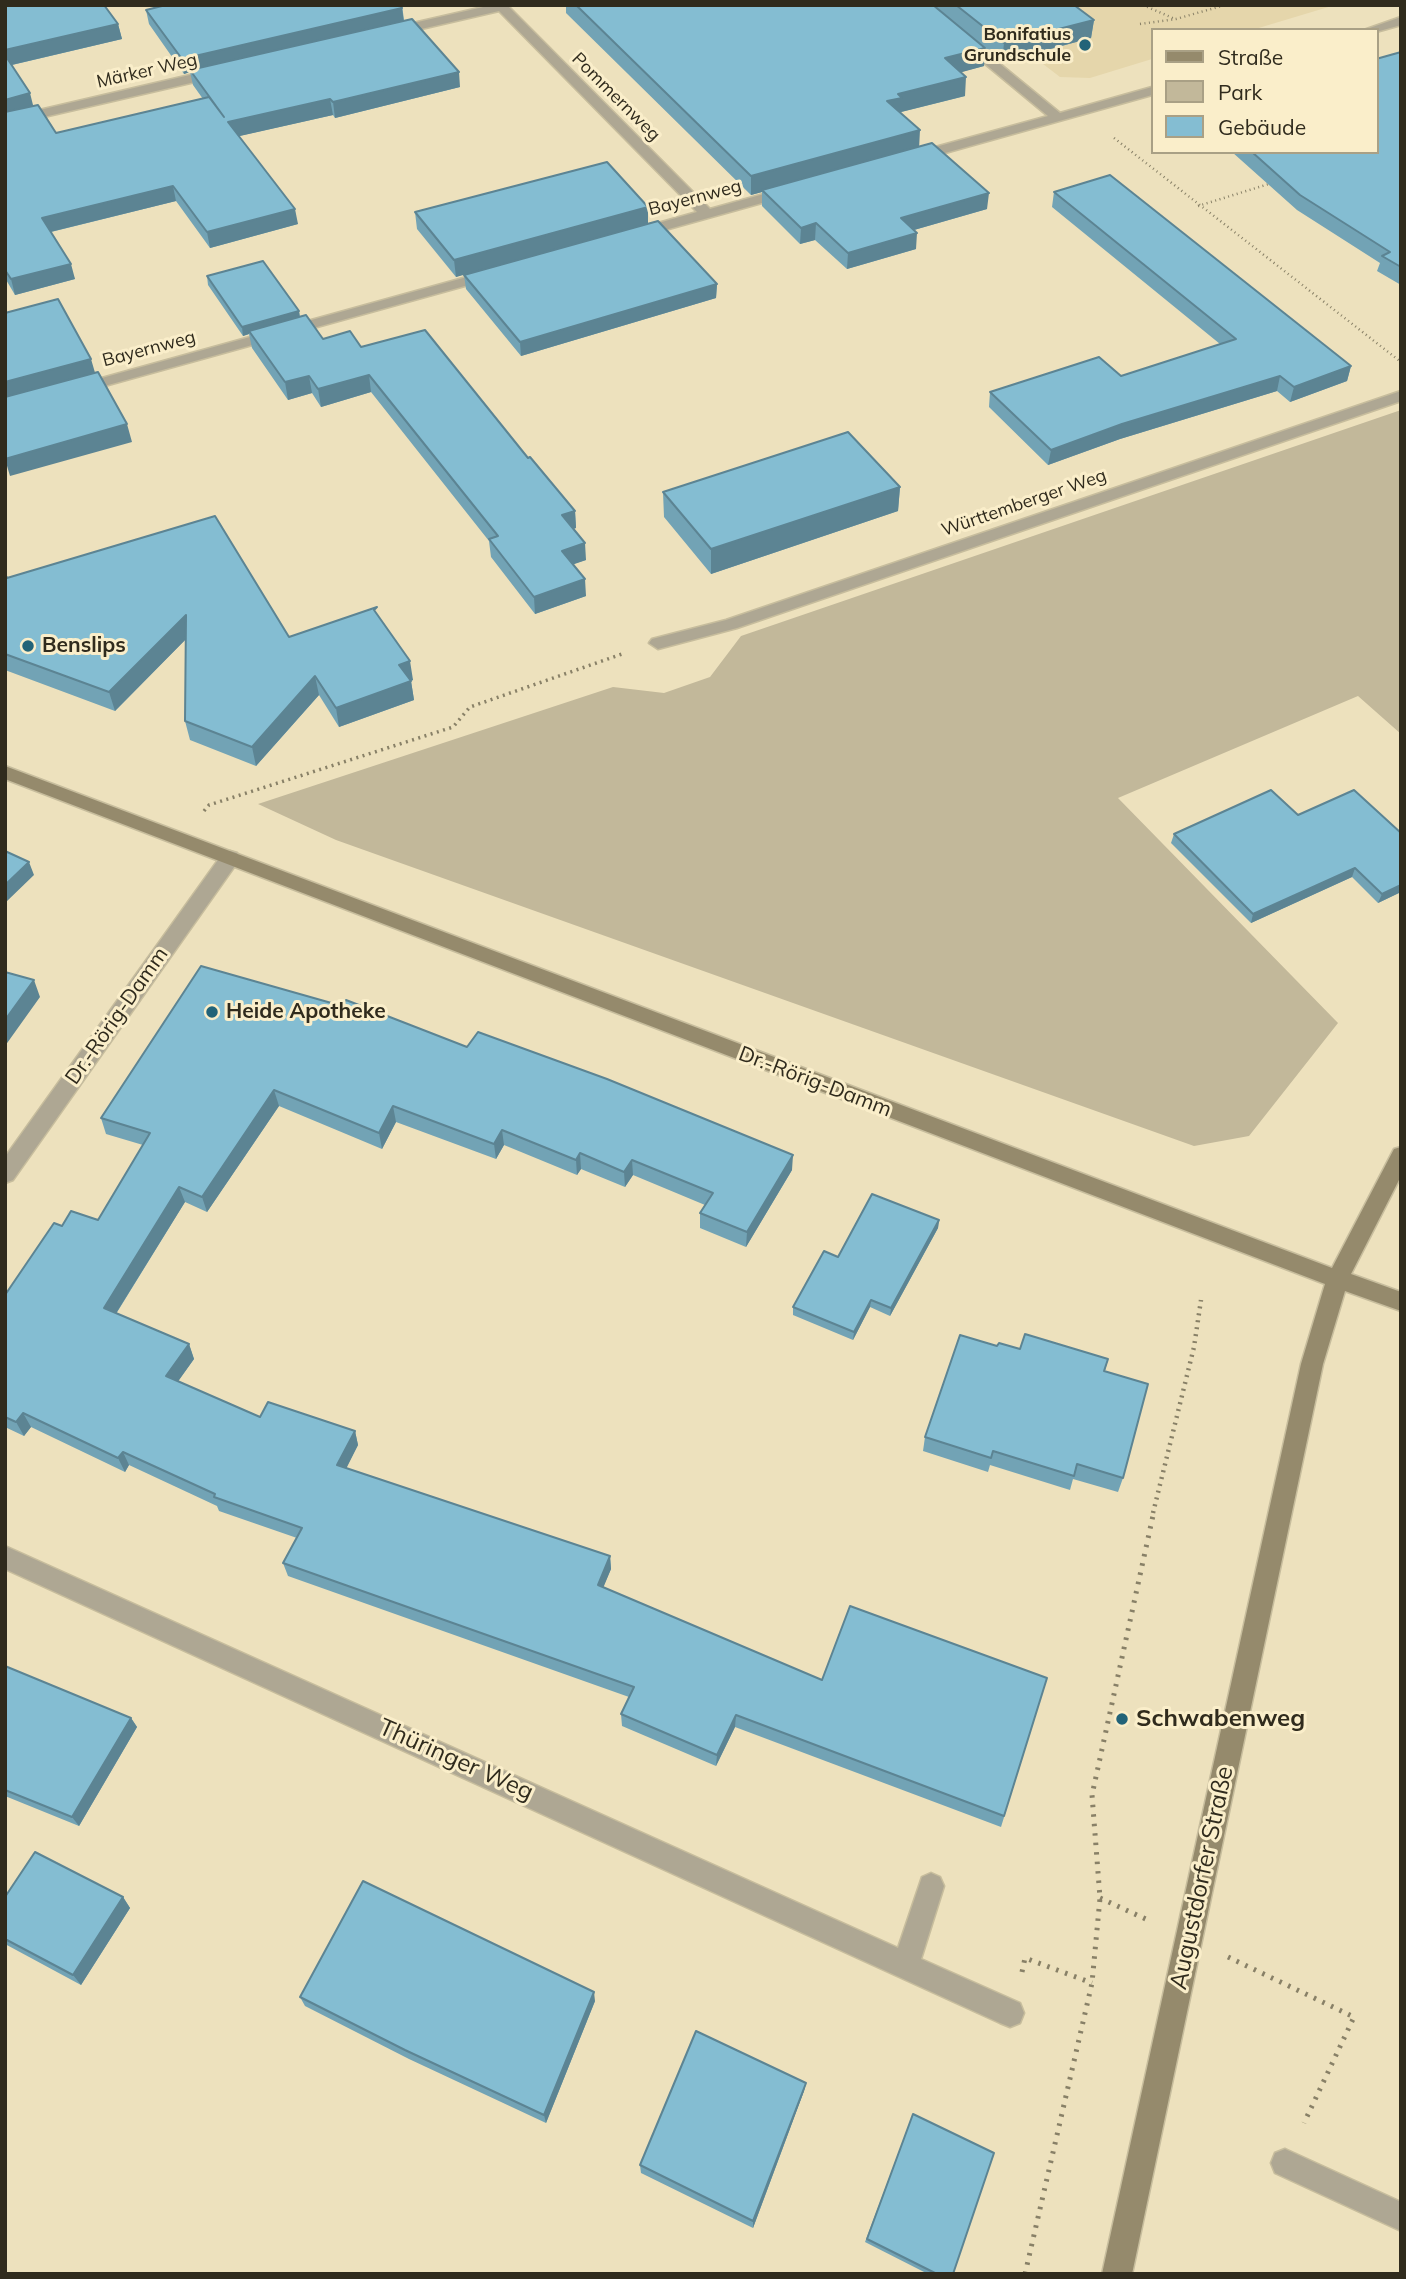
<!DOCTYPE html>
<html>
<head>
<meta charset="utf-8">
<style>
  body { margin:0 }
  #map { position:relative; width:1406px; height:2279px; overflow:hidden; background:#ede1bd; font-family:Mulish,sans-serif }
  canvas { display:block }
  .frame { position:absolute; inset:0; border:7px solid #302b1d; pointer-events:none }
  .legend { position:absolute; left:1151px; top:28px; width:228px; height:126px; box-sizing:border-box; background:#faeeca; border:2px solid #a9a085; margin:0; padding:9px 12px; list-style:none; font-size:21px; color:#302b1d }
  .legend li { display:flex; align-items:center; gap:14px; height:35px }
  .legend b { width:35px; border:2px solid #a9a085 }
</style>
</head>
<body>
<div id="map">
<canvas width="1406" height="2279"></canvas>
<div class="frame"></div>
<ul class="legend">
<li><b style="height:9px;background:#958a6c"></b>Straße</li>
<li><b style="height:19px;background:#c2b89a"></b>Park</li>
<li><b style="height:19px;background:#84bdd2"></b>Gebäude</li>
</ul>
</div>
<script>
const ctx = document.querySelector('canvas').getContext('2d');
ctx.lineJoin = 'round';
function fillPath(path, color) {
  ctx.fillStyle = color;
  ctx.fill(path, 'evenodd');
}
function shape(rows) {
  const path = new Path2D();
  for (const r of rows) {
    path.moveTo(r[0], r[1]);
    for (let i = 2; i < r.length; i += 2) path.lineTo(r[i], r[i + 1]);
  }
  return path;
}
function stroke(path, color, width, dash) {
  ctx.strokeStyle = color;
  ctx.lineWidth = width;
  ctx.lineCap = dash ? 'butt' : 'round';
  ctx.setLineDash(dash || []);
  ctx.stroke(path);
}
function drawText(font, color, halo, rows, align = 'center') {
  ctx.font = font + ' Mulish,sans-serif';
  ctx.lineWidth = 6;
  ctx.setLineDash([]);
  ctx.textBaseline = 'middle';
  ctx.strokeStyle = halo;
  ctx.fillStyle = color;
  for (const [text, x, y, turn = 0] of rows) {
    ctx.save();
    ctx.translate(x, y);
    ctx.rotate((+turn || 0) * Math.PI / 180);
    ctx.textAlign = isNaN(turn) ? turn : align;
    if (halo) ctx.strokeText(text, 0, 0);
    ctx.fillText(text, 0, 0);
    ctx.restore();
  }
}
fillPath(shape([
  [966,5,1335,5,1252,30,1152,30,1152,59,1090,78,1060,77]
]), '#e5d6ab');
fillPath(shape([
  [1401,410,1401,734,1358,696,1118,798,1338,1023,1249,1136,1194,1146,336,840,258,804,613,687,664,693,710,677,741,636]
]), '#c2b89a');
const street = shape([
  [492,5,507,5,710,209,789,187,796,191,794,194,640,237,630,237,630,231,697,212,499,11,391,36,385,32,387,29,492,5],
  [914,5,928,5,1060,113,1152,87,1152,95,920,160,910,160,910,154,1048,116,914,5],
  [1401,17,1401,25,1376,32,1376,30,1364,30,1401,17],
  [220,68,225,69,225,75,5,126,5,118,220,68],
  [492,270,497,271,499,274,497,277,83,392,78,394,70,389,73,386,492,270],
  [1401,391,1401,401,737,628,658,649,649,643,652,639,726,620,1401,391],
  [230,851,237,853,239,858,237,863,13,1180,5,1183,5,1157,223,853,230,851],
  [5,1546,898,1948,922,1877,931,1873,940,1877,944,1886,921,1959,1020,2003,1024,2013,1020,2023,1010,2027,1000,2023,5,1569,5,1546],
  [1285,2149,1401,2202,1401,2231,1275,2173,1271,2163,1275,2153,1285,2149]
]);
const secondary = shape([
  [5,766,1332,1268,1394,1149,1401,1147,1401,1176,1351,1274,1401,1292,1401,1311,1345,1291,1323,1364,1132,2274,1102,2274,1301,1364,1325,1284,5,779,5,766]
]);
stroke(street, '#c7bd9d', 3);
stroke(secondary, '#c7bd9d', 3);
stroke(shape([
  [1143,5,1175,19],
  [1140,24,1176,19,1225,5],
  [1114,138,1401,362],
  [1198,206,1272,183]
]), '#888067', 2.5, [1, 3.5]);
stroke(shape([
  [204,811,209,805,453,727,470,707,625,653]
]), '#888067', 3.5, [2, 4.5]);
stroke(shape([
  [1153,1513,1194,1347,1201,1300]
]), '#888067', 4.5, [2, 5]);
stroke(shape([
  [1100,1898,1150,1921],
  [1228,1957,1354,2017,1304,2123],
  [1022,1972,1025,1958,1092,1983],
  [1025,2274,1092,1983,1100,1898,1092,1795,1154,1511]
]), '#888067', 5, [2.5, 7]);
fillPath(street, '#aea793');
fillPath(secondary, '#958a6c');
fillPath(shape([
  [5,5,118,24,122,39,12,65,33,106,56,133,203,99,193,85,190,72,184,74,149,24,146,10,166,5,402,5,404,20,460,87,335,118,333,115,239,136,298,224,210,248,176,201,51,232,75,279,15,295,5,278],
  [566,5,1074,5,1094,20,1091,38,1002,62,984,47,985,48,984,66,961,72,965,96,901,112,919,147,987,209,914,230,916,249,847,269,815,240,800,244,762,206,762,192,751,195,566,13],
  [1401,52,1401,285,1377,271,1380,263,1297,210,1232,152,1376,152],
  [1054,192,1351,366,1347,381,1290,402,1277,391,1120,439,1048,465,989,407,990,392,1121,376,1220,344,1052,207],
  [648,207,456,277,417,229,415,212],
  [464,275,717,284,716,298,521,356,466,289],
  [207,276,299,311,300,317,323,339,361,347,528,458,575,511,576,528,573,529,586,560,573,564,586,596,535,614,491,557,489,541,371,392,321,407,312,393,288,400,252,348,249,334,243,336,208,285],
  [900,487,898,511,711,574,664,517,663,492],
  [5,574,7,578,289,637,379,617,413,680,411,681,414,700,339,727,319,695,256,766,190,740,185,721,186,639,115,711,5,670],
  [1298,815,1401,833,1401,892,1378,903,1352,877,1251,923,1171,843,1174,834],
  [467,1047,792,1170,746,1247,700,1228,700,1213,705,1205,633,1175,625,1187,581,1169,577,1175,504,1145,496,1159,396,1122,382,1149,279,1106,207,1212,185,1202,116,1314,189,1344,194,1359,178,1381,260,1417,355,1431,358,1445,346,1468,610,1556,611,1569,603,1587,822,1680,1047,1678,1001,1827,735,1727,716,1766,622,1726,621,1714,629,1697,288,1576,283,1563,297,1538,219,1511,217,1506,129,1465,125,1472,31,1427,24,1436,5,1427,5,1295,62,1226,98,1220,143,1145,106,1134,101,1118],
  [939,1220,938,1228,890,1316,870,1307,853,1340,793,1315,793,1307,838,1257],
  [997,1346,1108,1359,1105,1371,1123,1478,1118,1492,1073,1479,1070,1490,990,1465,988,1472,923,1451,925,1437],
  [5,1666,131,1718,137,1727,79,1826,5,1796],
  [5,1897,123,1897,130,1908,81,1985,5,1944],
  [300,1997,595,2001,546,2123,409,2059,305,2006],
  [806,2083,804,2091,753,2228,641,2173,640,2165],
  [913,2114,953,2274,928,2274,865,2242]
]), '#72a3b5');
fillPath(shape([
  [402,8,404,23,190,70,190,72,184,74,182,59],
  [1094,20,1091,38,1002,62,1004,43],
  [118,24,122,39,7,66,5,61,5,50],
  [985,48,984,66,944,77,945,58],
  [459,72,460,87,335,118,333,102],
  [966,77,965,96,901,112,901,116,887,101,898,94],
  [30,93,34,109,5,116,5,100],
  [330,99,333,115,231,138,228,122],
  [920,130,919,149,762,190,762,192,751,195,751,176],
  [173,186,176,201,46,233,42,218],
  [989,193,987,209,900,234,901,218],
  [648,207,648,224,456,277,454,260],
  [295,209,298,224,210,248,207,232],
  [816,223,815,240,800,244,801,228],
  [917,233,916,249,847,269,848,253],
  [71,264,75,279,15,295,11,279],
  [717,284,716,298,521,356,520,342],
  [299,311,300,320,249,331,249,334,243,336,242,327],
  [91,359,96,376,5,401,5,382],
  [1351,366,1347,381,1290,402,1294,387],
  [369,375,371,392,321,407,318,389],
  [309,376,312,393,288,400,285,382],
  [1280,376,1277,391,1120,439,1048,465,1051,450,1122,424],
  [127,424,132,442,10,476,5,459],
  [900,487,898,511,711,574,711,549],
  [575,511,576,528,563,532,562,515],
  [585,543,586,560,563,568,562,551],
  [585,579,586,596,535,614,534,597],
  [186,615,191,634,115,711,109,692],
  [410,661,413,680,402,684,399,665],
  [315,676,319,695,256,766,252,747],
  [411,681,414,700,339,727,336,708],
  [29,862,34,875,5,903,5,885],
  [1355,868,1352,877,1251,923,1253,914],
  [1401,885,1401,892,1378,903,1382,894],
  [34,980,40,997,5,1046,5,1020],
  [274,1090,279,1106,207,1212,202,1197],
  [393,1106,396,1122,382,1149,379,1133],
  [502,1130,504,1145,496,1159,494,1144],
  [580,1153,581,1169,577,1175,576,1160],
  [793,1155,792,1170,746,1247,747,1232],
  [632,1160,633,1175,625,1187,624,1172],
  [179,1187,185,1202,110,1323,104,1308],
  [939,1220,938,1228,890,1316,891,1308],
  [871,1300,870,1307,853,1340,854,1332],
  [189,1344,194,1359,172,1390,166,1376],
  [23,1413,31,1427,24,1436,16,1422],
  [355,1431,358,1445,341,1479,337,1465],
  [123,1452,129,1465,125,1472,118,1458],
  [610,1556,611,1569,599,1598,598,1585],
  [736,1715,735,1727,716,1766,717,1755],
  [131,1718,137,1727,79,1826,72,1817],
  [123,1897,130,1908,81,1985,73,1975],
  [594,1992,595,2001,546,2123,544,2115],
  [806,2083,804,2091,753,2228,753,2221]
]), '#5c8493');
const building = shape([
  [5,5,104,5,118,24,5,50,5,5],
  [166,5,400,5,402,8,182,59,146,10,166,5],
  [576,5,933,5,985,48,945,58,966,77,898,94,902,98,887,101,920,130,751,176,576,5],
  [956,5,1074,5,1094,20,1004,43,956,5],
  [412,19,459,72,333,102,330,99,228,122,295,209,207,232,173,186,42,218,71,264,11,279,5,270,5,112,38,105,56,133,209,97,224,117,190,70,412,19],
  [1401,52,1401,267,1382,256,1390,252,1300,195,1252,152,1376,152,1376,59,1401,52],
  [5,55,30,93,5,100,5,55],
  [932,143,989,193,901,218,917,233,848,253,816,223,801,228,762,190,932,143],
  [607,162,648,207,454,260,415,212,607,162],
  [1110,175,1351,366,1294,387,1280,376,1122,424,1051,450,990,392,1099,357,1121,376,1236,339,1054,192,1110,175],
  [658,221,717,284,520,342,464,275,658,221],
  [263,261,299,311,242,327,207,276,263,261],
  [58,299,91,359,5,382,5,313,58,299],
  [306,315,323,339,350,331,361,347,425,330,528,458,530,457,575,511,562,515,585,543,562,551,585,579,534,597,489,539,498,536,369,375,318,389,309,376,285,382,249,331,306,315],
  [98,372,127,424,5,459,5,397,98,372],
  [848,432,900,487,711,549,663,492,848,432],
  [215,516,289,637,377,607,374,610,410,661,399,665,411,681,336,708,315,676,252,747,185,721,186,615,109,692,5,654,5,574,7,578,215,516],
  [1271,790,1298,815,1354,790,1401,833,1401,885,1382,894,1355,868,1253,914,1174,834,1271,790],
  [5,851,29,862,5,885,5,851],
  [201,966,342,1006,346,1000,467,1047,478,1032,607,1079,793,1155,747,1232,700,1213,713,1193,632,1160,624,1172,580,1153,576,1160,502,1130,494,1144,393,1106,379,1133,274,1090,202,1197,179,1187,104,1308,189,1344,166,1376,260,1417,268,1402,355,1431,337,1465,610,1556,598,1585,822,1680,850,1606,1047,1678,1004,1816,736,1715,717,1755,621,1714,634,1687,283,1563,302,1528,214,1497,215,1494,123,1452,118,1458,23,1413,16,1422,5,1417,5,1295,54,1223,62,1226,71,1211,98,1220,150,1133,101,1118,201,966],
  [5,972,34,980,5,1020,5,972],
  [872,1194,939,1220,891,1308,871,1300,854,1332,793,1307,824,1251,838,1257,872,1194],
  [1025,1334,1108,1359,1104,1371,1148,1384,1123,1478,1077,1464,1074,1476,993,1451,991,1458,925,1437,960,1335,997,1346,999,1343,1020,1349,1025,1334],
  [5,1666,131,1718,72,1817,5,1790,5,1666],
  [35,1852,123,1897,73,1975,5,1939,5,1897,35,1852],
  [363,1881,594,1992,544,2115,405,2050,300,1997,363,1881],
  [696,2031,806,2083,753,2221,640,2165,696,2031],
  [913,2114,994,2153,953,2274,937,2274,867,2239,913,2114]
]);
fillPath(building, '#84bdd2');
stroke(building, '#5c8493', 2);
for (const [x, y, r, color] of [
  [1085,45,7,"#226378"],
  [28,646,7,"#226378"],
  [212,1012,7,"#226378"],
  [1122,1719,7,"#226378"]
]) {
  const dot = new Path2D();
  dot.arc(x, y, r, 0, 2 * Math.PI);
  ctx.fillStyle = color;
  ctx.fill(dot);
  stroke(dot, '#faeeca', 2.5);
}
drawText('bold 18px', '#302b1d', '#faeeca', [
  ["Bonifatius",1071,35],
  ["Grundschule",1071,56]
], 'right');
drawText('18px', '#302b1d', '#faeeca', [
  ["Märker Weg",147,71,-13],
  ["Pommernweg",616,97,45],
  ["Bayernweg",695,198,-15],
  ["Bayernweg",149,349,-15],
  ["Württemberger Weg",1024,503,-19]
]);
drawText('bold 21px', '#302b1d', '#faeeca', [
  ["Benslips",42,646],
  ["Heide Apotheke",226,1012]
], 'left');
drawText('21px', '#302b1d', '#faeeca', [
  ["Dr.-Rörig-Damm",117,1016,-55],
  ["Dr.-Rörig-Damm",815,1082,21]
]);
drawText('bold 24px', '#302b1d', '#faeeca', [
  ["Schwabenweg",1136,1719]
], 'left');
drawText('24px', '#302b1d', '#faeeca', [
  ["Thüringer Weg",456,1760,24],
  ["Augustdorfer Straße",1202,1878,-78]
]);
</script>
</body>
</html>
